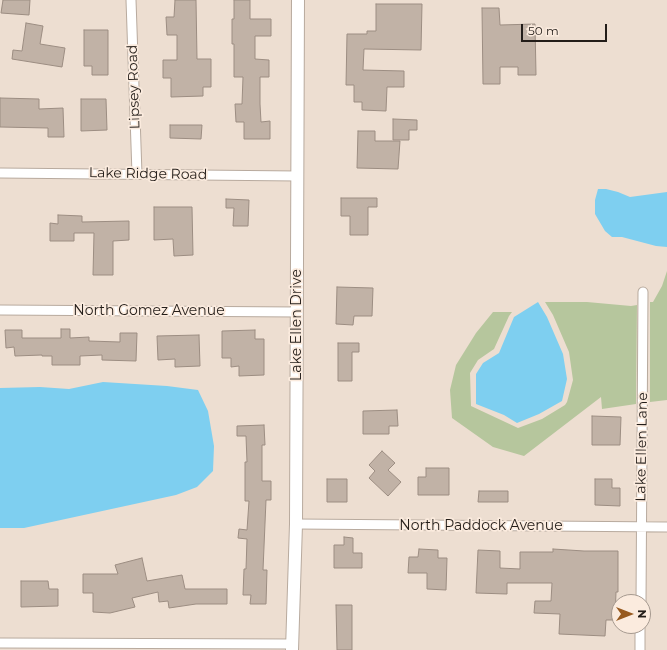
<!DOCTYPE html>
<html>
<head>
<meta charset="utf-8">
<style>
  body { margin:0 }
  #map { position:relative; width:667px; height:650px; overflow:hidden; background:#edded1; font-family:Montserrat,sans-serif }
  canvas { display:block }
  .north { position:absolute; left:611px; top:594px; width:40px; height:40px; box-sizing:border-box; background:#fbebde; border:1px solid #a5998f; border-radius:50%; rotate:90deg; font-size:11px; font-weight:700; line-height:16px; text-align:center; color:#231d19 }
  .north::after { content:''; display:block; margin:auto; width:14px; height:18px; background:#97591e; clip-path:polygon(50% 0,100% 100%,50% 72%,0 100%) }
  .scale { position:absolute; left:521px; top:24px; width:86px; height:18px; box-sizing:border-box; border:2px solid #231d19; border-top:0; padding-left:5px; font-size:12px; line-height:14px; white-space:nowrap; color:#231d19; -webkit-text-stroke:3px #fbebde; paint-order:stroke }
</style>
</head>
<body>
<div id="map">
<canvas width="667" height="650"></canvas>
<div class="north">N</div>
<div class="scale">50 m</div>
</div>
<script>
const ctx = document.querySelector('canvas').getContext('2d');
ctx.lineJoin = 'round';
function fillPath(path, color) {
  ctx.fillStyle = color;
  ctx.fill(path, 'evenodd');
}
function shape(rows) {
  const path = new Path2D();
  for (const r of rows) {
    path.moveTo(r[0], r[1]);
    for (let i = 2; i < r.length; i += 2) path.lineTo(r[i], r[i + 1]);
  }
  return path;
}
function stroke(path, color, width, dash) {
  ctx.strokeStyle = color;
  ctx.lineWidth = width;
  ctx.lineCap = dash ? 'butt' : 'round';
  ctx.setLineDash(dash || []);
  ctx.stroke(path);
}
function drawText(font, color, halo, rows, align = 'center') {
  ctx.font = font + ' Montserrat,sans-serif';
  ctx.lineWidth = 3.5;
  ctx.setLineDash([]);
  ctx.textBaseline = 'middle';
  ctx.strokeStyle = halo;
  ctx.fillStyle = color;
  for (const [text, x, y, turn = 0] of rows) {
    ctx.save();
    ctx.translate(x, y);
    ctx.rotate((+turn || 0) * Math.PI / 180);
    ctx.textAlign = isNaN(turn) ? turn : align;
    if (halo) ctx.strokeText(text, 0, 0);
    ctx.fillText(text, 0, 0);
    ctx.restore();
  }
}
fillPath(shape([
  [667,271,667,400,650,402,650,302,653,302,662,286],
  [545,302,587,302,631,306,637,305,636,404,602,409,601,397,524,456,493,447,452,418,450,390,456,365,476,333,493,312,512,312,509,316,494,349,478,360,470,373,471,406,518,428,542,419,565,405,567,402,573,380,569,352,553,315]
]), '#b6c69d');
fillPath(shape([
  [598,189,606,189,618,192,630,197,667,192,667,247,656,246,622,237,612,237,605,231,595,214,595,200],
  [538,302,547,317,563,354,567,379,562,401,539,414,517,423,504,415,476,404,476,374,483,363,499,353,514,317],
  [103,382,167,386,198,390,208,411,214,446,213,471,197,487,176,495,24,528,0,528,0,388,40,387,69,389]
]), '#7ecff0');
const building = shape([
  [3,0,30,0,29,15,1,13,3,0],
  [175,0,196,0,197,59,211,59,211,87,203,87,203,96,171,97,171,78,163,78,163,60,177,60,177,35,167,35,166,17,174,17,175,0],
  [234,0,250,0,250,19,271,19,271,36,255,36,255,59,269,60,269,77,260,77,260,104,261,122,270,121,270,139,244,139,244,122,236,122,235,104,242,104,243,77,234,77,234,44,232,44,232,19,234,19,234,0],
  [376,4,422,4,421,50,364,49,363,70,404,71,404,87,387,87,386,111,362,110,362,102,354,102,354,85,346,85,347,34,367,34,367,31,376,31,376,4],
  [482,8,499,8,500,25,535,24,536,75,518,75,518,67,500,67,500,84,483,84,482,8],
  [26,23,43,26,40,44,65,48,62,67,12,59,13,50,22,51,26,23],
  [84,30,108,30,108,75,92,75,92,66,84,66,84,30],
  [0,98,39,99,39,109,63,108,64,137,48,137,48,128,0,127,0,98],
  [81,99,106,99,107,130,81,131,81,99],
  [393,119,417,120,417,130,409,130,409,140,393,140,393,119],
  [170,125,202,125,201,139,170,138,170,125],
  [358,131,375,131,375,141,400,141,398,169,357,168,358,131],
  [341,198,377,198,377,207,368,207,368,235,350,235,350,216,341,216,341,198],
  [226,199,249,200,248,226,233,226,234,208,226,208,226,199],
  [154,207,192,207,193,255,174,256,173,239,154,240,154,207],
  [58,215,82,216,82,222,129,221,129,240,113,241,113,275,93,275,94,233,74,233,74,241,50,241,50,223,58,224,58,215],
  [337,287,373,288,372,316,354,316,353,325,336,324,337,287],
  [61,329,70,329,70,338,89,337,89,341,120,342,120,333,137,333,136,361,102,360,102,355,80,356,80,365,52,365,52,356,42,356,42,355,15,356,14,347,6,348,5,330,22,330,22,338,61,338,61,329],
  [255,330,255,339,264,339,264,375,239,376,239,366,231,367,231,358,222,358,222,331,255,330],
  [199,335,200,366,175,367,175,359,158,360,157,336,199,335],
  [338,343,359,343,359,352,352,352,352,381,338,381,338,343],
  [397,410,398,426,389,426,389,434,363,434,363,411,397,410],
  [592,416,621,417,620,445,592,445,592,416],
  [264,425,265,445,262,445,262,481,271,481,271,500,266,500,263,570,267,570,266,604,250,604,251,595,243,595,244,569,246,569,247,539,238,538,239,529,247,530,249,501,245,501,245,462,247,462,246,436,237,436,237,426,264,425],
  [382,451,395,463,388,470,401,482,388,496,369,478,375,471,369,465,382,451],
  [426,468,449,468,449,495,418,495,418,477,426,477,426,468],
  [327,479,347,479,347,502,327,502,327,479],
  [595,479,612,479,612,488,620,488,620,506,595,505,595,479],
  [479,491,508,491,508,502,478,502,479,491],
  [344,537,353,538,353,553,362,553,362,568,334,568,334,545,344,545,344,537],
  [419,549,438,550,438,558,447,558,446,590,427,589,427,573,408,573,409,557,418,557,419,549],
  [553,549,584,551,618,551,618,592,616,592,615,620,606,620,605,636,559,634,560,614,534,613,535,601,551,601,552,583,507,583,507,594,476,593,478,550,500,551,500,568,520,569,520,552,553,552,553,549],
  [142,558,147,581,182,575,185,589,227,589,227,604,196,604,169,608,168,601,159,602,158,592,132,598,135,607,110,613,93,612,93,593,83,593,83,574,118,574,115,565,142,558],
  [21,581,48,581,49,589,58,589,58,606,21,607,21,581],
  [336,605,352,605,352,650,337,650,336,605]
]);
fillPath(building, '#c1b2a6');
stroke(building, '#9c8d82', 1);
const minor = shape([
  [131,0,137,174],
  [0,173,297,176],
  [0,310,297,312],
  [296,524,667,527],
  [641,602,643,292],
  [0,643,293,644],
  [640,650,640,626]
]);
const tertiary = shape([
  [292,650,296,524,298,0]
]);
stroke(minor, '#b8aa9e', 11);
stroke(tertiary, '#b8aa9e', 14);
stroke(minor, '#fff', 9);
stroke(tertiary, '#fff', 12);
drawText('14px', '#231d19', '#fbebde', [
  ["Lipsey Road",134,87,-92],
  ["Lake Ridge Road",148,174,1],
  ["North Gomez Avenue",149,311],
  ["Lake Ellen Drive",297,325,-90],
  ["Lake Ellen Lane",642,447,-89],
  ["North Paddock Avenue",481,526]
]);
</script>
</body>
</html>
